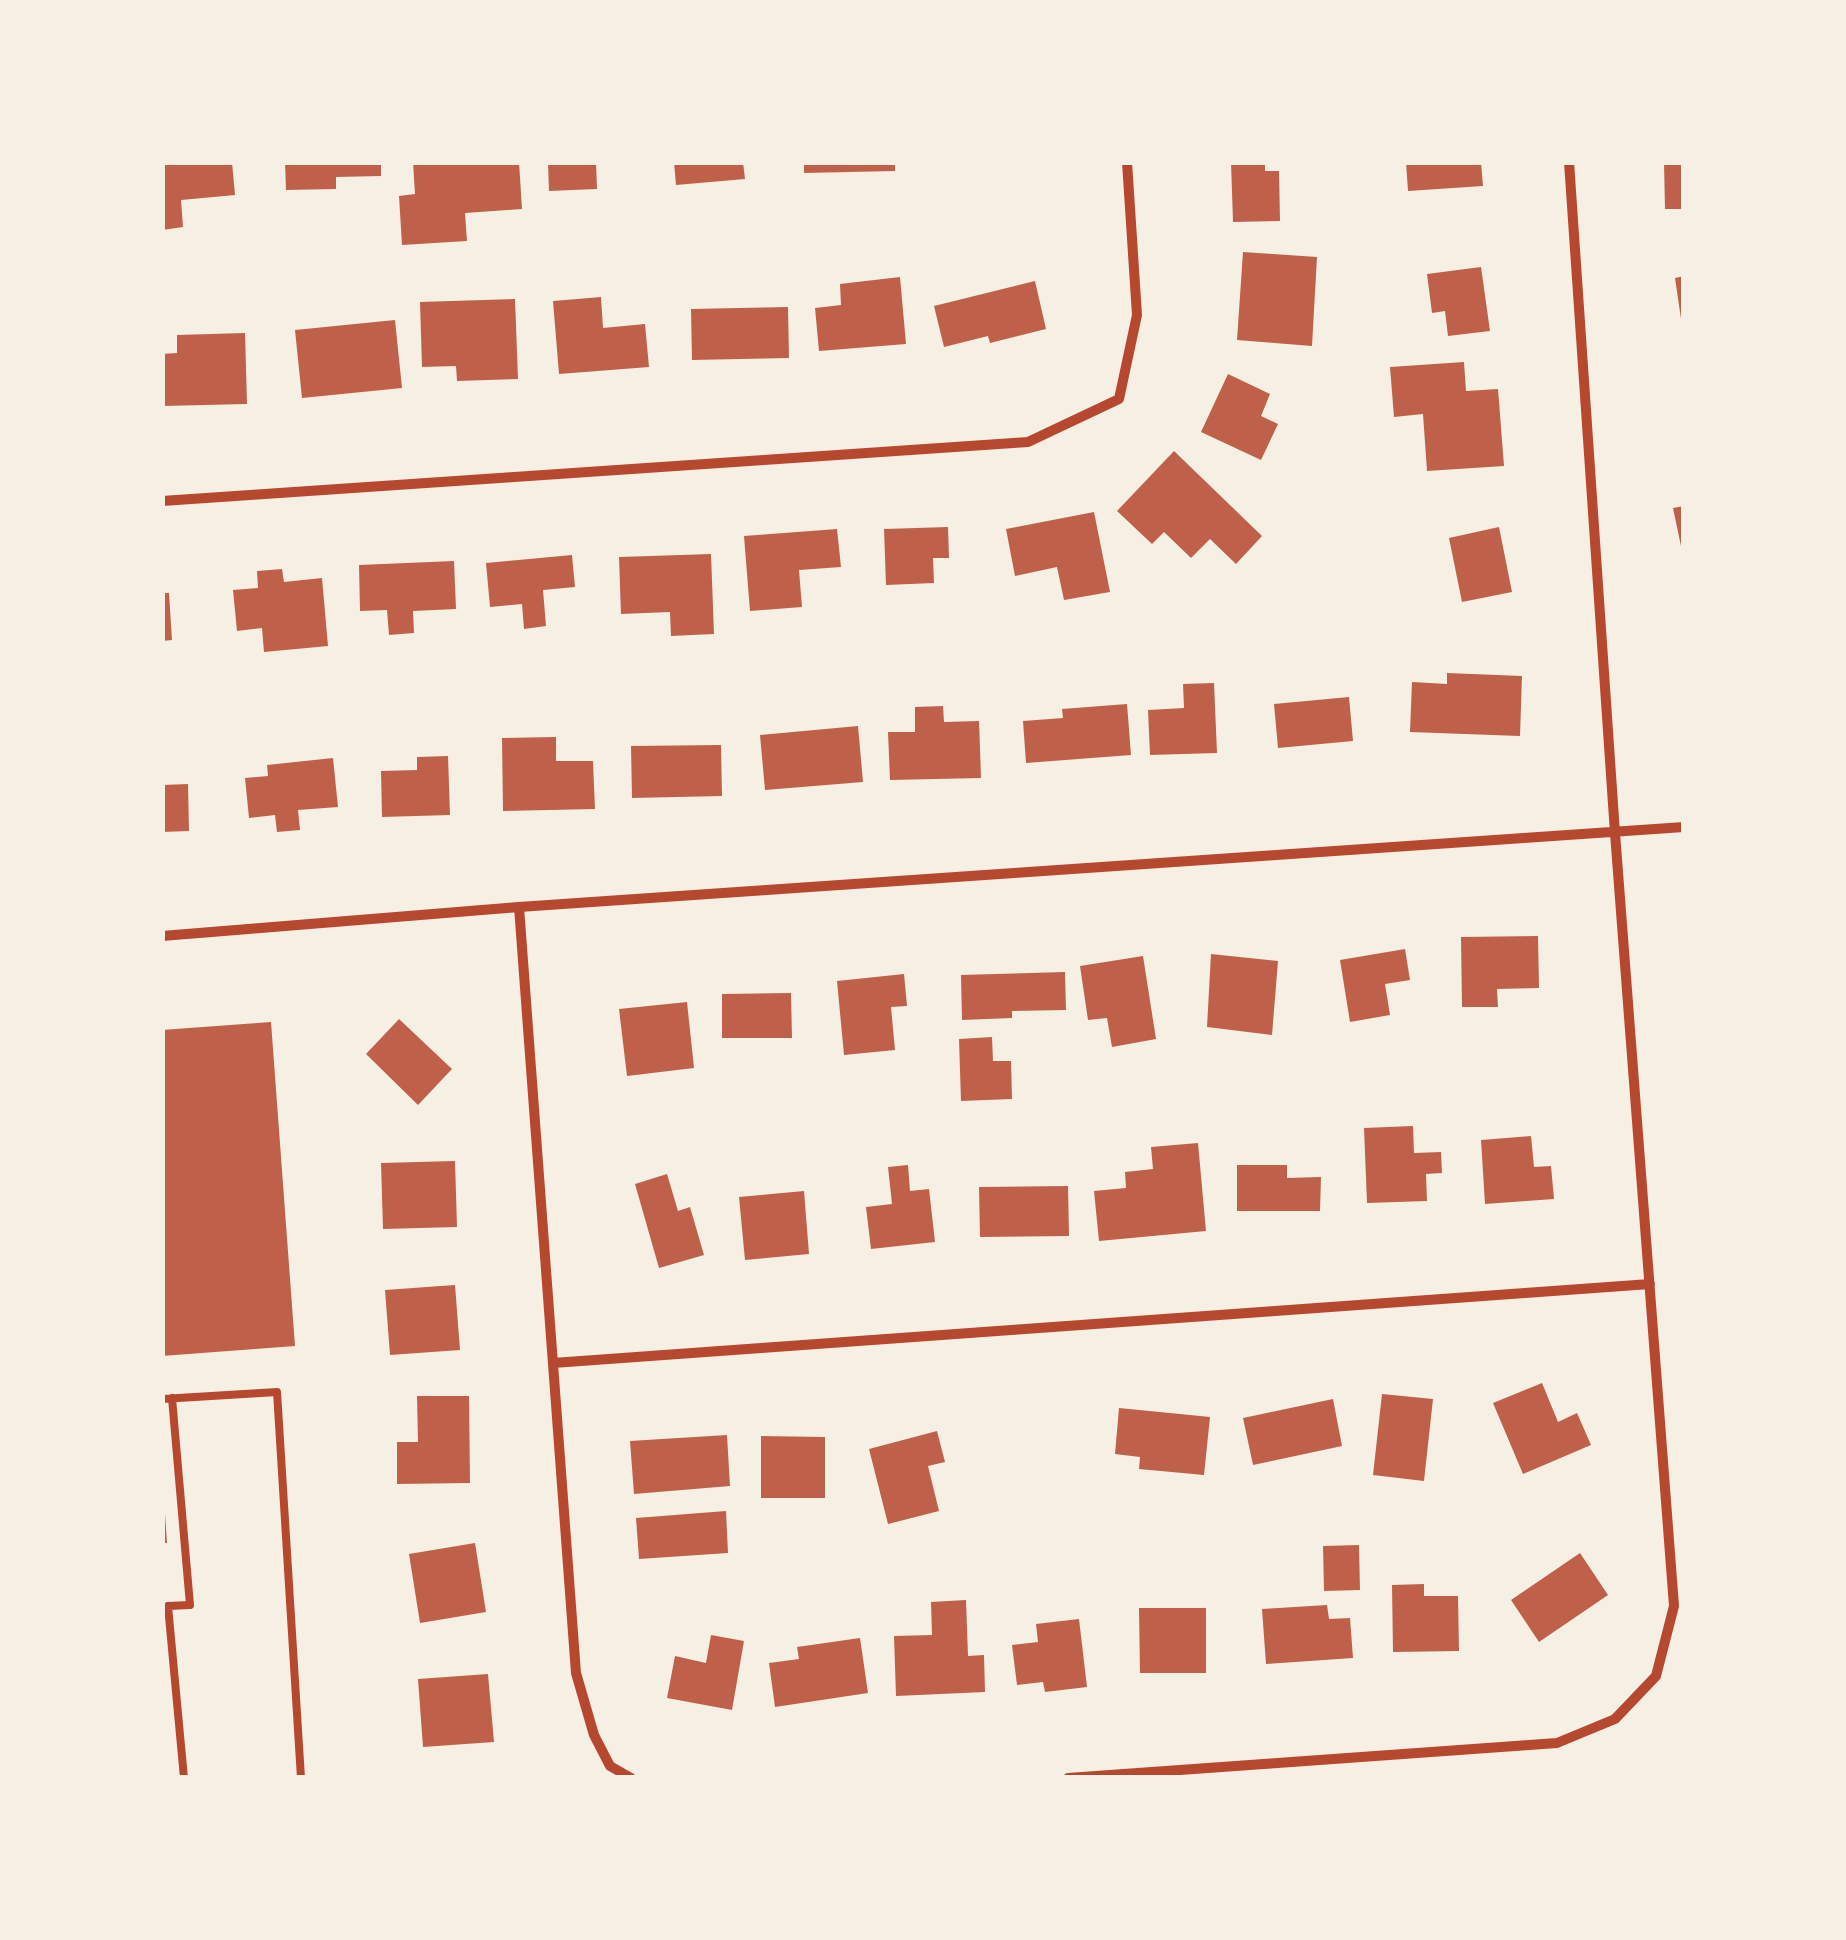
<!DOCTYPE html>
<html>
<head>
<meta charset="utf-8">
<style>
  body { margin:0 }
  #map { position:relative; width:1846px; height:1940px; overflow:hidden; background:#f6efe4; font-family:Figtree,sans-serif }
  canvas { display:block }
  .frame { position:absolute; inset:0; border:165px solid #f6efe4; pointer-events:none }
</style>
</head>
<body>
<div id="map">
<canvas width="1846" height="1940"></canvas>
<div class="frame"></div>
</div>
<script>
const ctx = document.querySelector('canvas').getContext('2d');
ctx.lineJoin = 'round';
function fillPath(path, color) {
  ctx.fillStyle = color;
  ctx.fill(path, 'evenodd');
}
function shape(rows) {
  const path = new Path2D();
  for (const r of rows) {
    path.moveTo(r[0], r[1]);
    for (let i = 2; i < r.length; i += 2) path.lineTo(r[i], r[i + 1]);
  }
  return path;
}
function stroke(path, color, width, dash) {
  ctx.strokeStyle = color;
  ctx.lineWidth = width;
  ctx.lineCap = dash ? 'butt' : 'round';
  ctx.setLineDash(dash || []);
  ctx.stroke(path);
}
fillPath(shape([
  [162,162,232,162,235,195,181,200,183,227,162,230],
  [285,162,381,162,381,176,336,177,336,189,286,190],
  [413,162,519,162,522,209,465,213,467,241,402,245,399,196,415,194],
  [548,162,596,162,597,189,549,191],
  [674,162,743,162,745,179,676,185],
  [804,162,895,162,895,171,804,173],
  [1231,162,1265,162,1265,171,1279,171,1280,221,1233,222],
  [1406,162,1481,162,1483,186,1408,191],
  [1664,162,1684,162,1684,209,1665,209],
  [1243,252,1317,257,1312,346,1237,340],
  [1481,267,1490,331,1448,336,1445,311,1432,313,1427,274],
  [1684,276,1684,318,1681,319,1675,278],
  [900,277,906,344,819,351,815,308,841,305,840,284],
  [1035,281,1046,329,990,343,988,336,944,347,934,306],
  [601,297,603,328,645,324,649,367,559,374,553,301],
  [515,299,518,379,457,381,456,366,422,367,420,302],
  [788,307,789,358,692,360,691,309],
  [395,320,402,388,302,398,295,330],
  [245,333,247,404,162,406,162,354,177,353,177,335],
  [1464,362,1466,391,1498,389,1504,466,1427,471,1423,414,1394,417,1390,367],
  [1228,374,1270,394,1261,416,1278,424,1261,460,1201,432],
  [1174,451,1262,536,1236,564,1210,539,1191,558,1164,532,1152,544,1117,511],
  [1684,506,1684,550,1682,551,1673,508],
  [1094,512,1110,592,1064,600,1057,567,1015,576,1006,529],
  [948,527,949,558,933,558,934,583,886,585,884,529],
  [1499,527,1512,592,1462,602,1449,538],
  [837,529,841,567,799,570,802,607,750,611,744,536],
  [711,554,714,634,671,636,670,612,621,614,619,557],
  [572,555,575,587,543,590,546,626,524,629,522,604,490,607,486,563],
  [454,561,456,609,413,611,414,633,389,635,387,610,360,611,359,565],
  [282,569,284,582,322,578,328,646,264,652,262,628,237,631,233,590,258,588,257,571],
  [162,593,169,593,172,640,162,641],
  [1447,673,1522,676,1520,736,1410,732,1412,682,1447,684],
  [1214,683,1217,753,1150,755,1148,710,1184,708,1183,684],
  [1349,697,1353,741,1278,748,1274,704],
  [1127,704,1131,755,1026,763,1023,721,1063,718,1062,709],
  [943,706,944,722,979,721,981,778,890,780,888,732,915,732,915,707],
  [858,726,863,782,765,790,760,735],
  [556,737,556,761,593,761,595,809,503,811,502,738],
  [721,745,722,796,632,798,631,746],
  [448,756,450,815,382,817,381,771,417,770,417,757],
  [333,758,338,807,298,810,300,830,277,832,275,815,249,818,245,778,268,776,267,765],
  [188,784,189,831,162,832,162,785],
  [1538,936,1539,988,1497,989,1498,1007,1462,1007,1461,937],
  [1405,949,1410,980,1385,984,1390,1015,1350,1022,1340,960],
  [1211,954,1278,961,1272,1035,1207,1027],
  [1143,956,1156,1039,1112,1047,1107,1018,1088,1020,1080,966],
  [1065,972,1066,1010,1012,1011,1012,1018,962,1020,961,975],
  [904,974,907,1006,891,1007,895,1050,844,1055,837,981],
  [791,993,792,1038,722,1038,722,994],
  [687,1002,694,1068,627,1076,619,1009],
  [399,1019,452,1069,418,1105,366,1054],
  [271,1022,295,1346,162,1356,162,1030],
  [992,1037,993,1061,1011,1061,1012,1099,961,1101,959,1039],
  [1413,1126,1414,1153,1441,1152,1442,1173,1426,1174,1427,1201,1367,1203,1364,1128],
  [1531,1136,1534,1167,1551,1166,1554,1199,1485,1204,1481,1140],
  [1198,1143,1206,1231,1099,1241,1094,1191,1126,1188,1125,1172,1153,1169,1151,1147],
  [455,1161,457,1227,383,1229,381,1163],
  [908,1165,910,1191,929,1189,935,1242,871,1249,866,1207,892,1204,888,1167],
  [1237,1165,1287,1165,1287,1178,1321,1177,1320,1211,1237,1211],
  [667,1174,678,1211,690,1207,704,1255,659,1268,635,1184],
  [1068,1186,1069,1236,980,1237,979,1187],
  [804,1191,809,1254,745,1260,739,1197],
  [455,1285,460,1350,390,1355,385,1290],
  [1542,1383,1558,1422,1577,1413,1591,1445,1523,1474,1493,1403],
  [1382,1394,1433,1399,1424,1481,1373,1475],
  [417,1396,469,1396,470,1483,397,1484,397,1442,418,1442],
  [1333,1399,1342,1446,1253,1465,1243,1418],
  [1119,1408,1210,1417,1204,1475,1139,1469,1140,1457,1115,1454],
  [937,1431,945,1462,928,1466,939,1511,888,1524,869,1449],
  [727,1435,730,1486,634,1494,630,1441],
  [761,1436,825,1437,825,1498,761,1498],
  [726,1511,728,1553,639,1559,636,1518],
  [162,1513,165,1513,167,1543,162,1543],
  [475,1543,486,1612,420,1623,409,1554],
  [1359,1545,1360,1590,1324,1591,1323,1546],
  [1580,1553,1608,1595,1539,1642,1511,1600],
  [1424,1584,1424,1596,1458,1596,1459,1651,1393,1652,1392,1585],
  [966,1600,968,1656,984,1655,985,1692,896,1696,894,1636,932,1635,931,1602],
  [1327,1605,1329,1619,1350,1618,1353,1658,1266,1664,1262,1609],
  [1139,1608,1206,1608,1206,1673,1140,1673],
  [1079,1619,1087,1687,1045,1692,1043,1682,1017,1685,1012,1645,1038,1642,1036,1624],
  [711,1635,744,1641,732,1710,667,1698,675,1656,706,1663],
  [860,1638,868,1693,775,1707,769,1663,799,1659,797,1647],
  [488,1674,494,1742,423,1747,418,1679]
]), '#bf614a');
stroke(shape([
  [172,1398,190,1605,168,1606,184,1778],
  [162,1399,277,1392,301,1778]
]), '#b5482f', 8);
stroke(shape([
  [162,501,1028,442,1119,399,1137,315,1127,162],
  [519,907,576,1673,594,1735,610,1766,631,1778],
  [162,936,519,907,1684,827],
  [553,1363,1650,1284],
  [1068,1778,1557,1743,1615,1719,1656,1676,1674,1606,1615,833,1569,162]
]), '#b5482f', 10);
</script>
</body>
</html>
